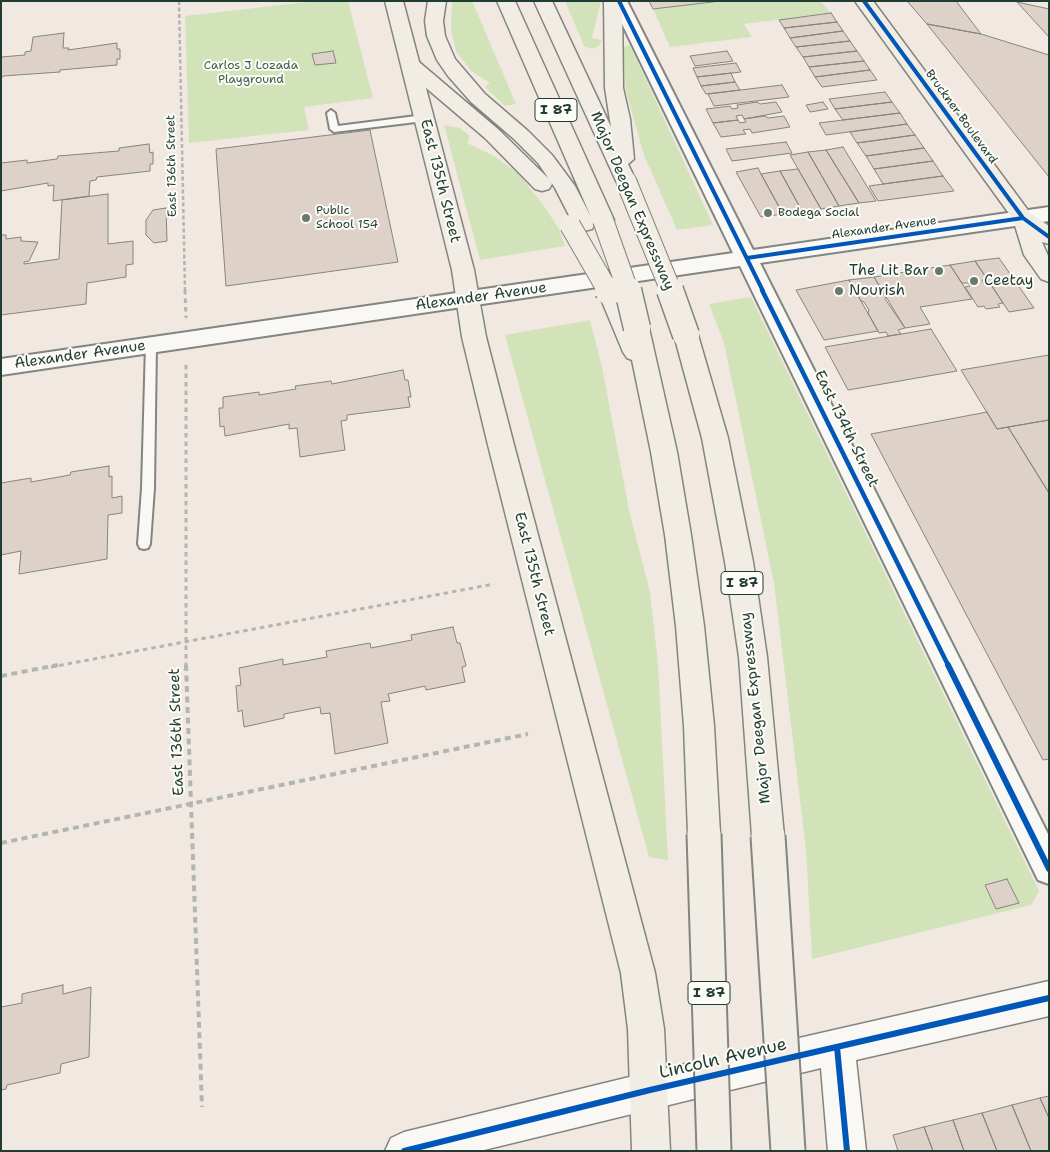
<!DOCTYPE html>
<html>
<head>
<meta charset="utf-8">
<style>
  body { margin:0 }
  #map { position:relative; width:1050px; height:1152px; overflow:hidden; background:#f1e9e1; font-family:"Shantell Sans",sans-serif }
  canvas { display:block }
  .frame { position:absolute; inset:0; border:2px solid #1f3d34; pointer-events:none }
</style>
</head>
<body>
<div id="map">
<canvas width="1050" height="1152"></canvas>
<div class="frame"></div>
</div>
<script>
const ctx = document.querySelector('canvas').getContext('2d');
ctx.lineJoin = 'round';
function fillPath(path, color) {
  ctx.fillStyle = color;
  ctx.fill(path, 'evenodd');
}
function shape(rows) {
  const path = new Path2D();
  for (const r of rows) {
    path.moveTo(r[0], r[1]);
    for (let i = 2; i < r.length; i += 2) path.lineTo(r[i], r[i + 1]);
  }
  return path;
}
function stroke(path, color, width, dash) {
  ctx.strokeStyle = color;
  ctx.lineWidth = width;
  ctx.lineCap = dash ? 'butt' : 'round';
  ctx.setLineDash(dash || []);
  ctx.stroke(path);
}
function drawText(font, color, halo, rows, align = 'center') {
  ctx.font = font + ' "Shantell Sans",sans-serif';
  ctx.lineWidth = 4;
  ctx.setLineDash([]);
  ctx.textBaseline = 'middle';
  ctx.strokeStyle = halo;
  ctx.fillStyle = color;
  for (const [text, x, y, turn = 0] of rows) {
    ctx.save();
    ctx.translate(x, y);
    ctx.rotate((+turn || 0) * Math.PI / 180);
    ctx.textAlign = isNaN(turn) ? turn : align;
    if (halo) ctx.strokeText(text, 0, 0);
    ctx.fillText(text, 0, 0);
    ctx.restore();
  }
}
fillPath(shape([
  [315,1,348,1,373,98,304,107,309,130,189,143,185,16],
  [452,1,472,1,516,104,505,106,485,87,490,83,471,71,456,51,451,30],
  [565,1,601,1,592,38,602,40,599,46,592,49,584,46],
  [727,1,820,1,831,13,744,24,752,37,670,47,653,9],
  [630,45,713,225,677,230,644,155,626,92,623,47],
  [444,125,460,128,470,136,467,143,494,156,518,173,544,206,559,229,565,246,480,260],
  [751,297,1039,891,1031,905,812,959,806,850,774,583,724,343,709,304],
  [590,320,602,367,629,510,650,592,658,664,668,860,649,857,505,335]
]), '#d2e3ba');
const building = shape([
  [649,1,721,1,653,9,649,1],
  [907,1,956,1,981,34,927,24,907,1],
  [1017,2,1049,9,1049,37,1017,2],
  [831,13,837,22,784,28,779,20,831,13],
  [837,22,843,31,790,38,784,28,837,22],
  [927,24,981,34,1049,55,1049,177,927,24],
  [843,31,850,41,796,47,790,38,843,31],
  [64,33,63,48,69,48,68,50,117,43,117,49,120,49,120,59,117,59,117,65,60,70,60,72,3,76,1,79,1,57,25,55,25,52,31,51,33,37,64,33],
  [850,41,857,51,803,57,796,47,850,41],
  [333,51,336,63,315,65,312,54,333,51],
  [727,51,733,61,695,66,690,56,727,51],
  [857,51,864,61,809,67,803,57,857,51],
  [864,61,870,70,815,77,809,67,864,61],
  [736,63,741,72,697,77,693,68,736,63],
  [870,70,877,80,822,87,815,77,870,70],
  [731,73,735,82,701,86,697,77,731,73],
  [735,82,740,90,706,94,701,86,735,82],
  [782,85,789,97,714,106,708,94,782,85],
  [885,92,892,102,835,109,829,99,885,92],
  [757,102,760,104,776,102,782,112,744,119,742,115,736,116,738,120,713,123,706,109,730,106,732,109,738,108,737,105,757,102],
  [823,102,828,109,810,112,806,105,823,102],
  [892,102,900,113,843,120,835,109,892,102],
  [900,113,907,124,826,135,819,123,900,113],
  [765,116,768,118,784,116,790,127,752,133,750,129,743,130,746,134,721,137,713,123,738,120,740,123,746,122,744,119,765,116],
  [907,124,915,135,857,143,850,132,907,124],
  [370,130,398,262,226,286,216,149,370,130],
  [915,135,924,148,866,156,857,143,915,135],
  [786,142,792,153,732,161,726,149,786,142],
  [149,144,150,153,153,152,153,164,150,164,150,171,97,177,96,180,90,181,89,196,53,201,54,185,48,186,48,183,1,191,1,163,27,160,27,163,57,159,58,156,119,151,119,148,149,144],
  [843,147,876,201,859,203,826,150,843,147],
  [924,148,933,161,874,169,866,156,924,148],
  [826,150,859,203,839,206,808,152,826,150],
  [808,152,839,206,821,209,790,155,808,152],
  [933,161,943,176,883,184,874,169,933,161],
  [758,168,761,174,783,214,761,217,736,172,758,168],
  [798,169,821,209,802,211,780,171,798,169],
  [780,171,802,211,783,214,761,174,780,171],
  [943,176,954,191,878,201,869,186,943,176],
  [108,194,108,244,133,241,133,264,126,265,126,277,87,283,86,304,1,315,1,235,6,235,6,239,21,237,21,241,38,242,29,261,24,262,24,264,59,259,62,200,108,194],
  [166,208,167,241,154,243,146,235,146,220,153,210,166,208],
  [999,258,1034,308,1009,312,975,261,999,258],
  [975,261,987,279,982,280,984,284,990,283,1003,303,998,304,1000,307,986,309,984,306,978,307,965,287,970,286,968,283,962,283,950,265,975,261],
  [950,265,972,299,920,307,930,324,905,328,874,277,950,265],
  [874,277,886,297,885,299,905,328,898,330,901,334,888,336,886,332,879,333,868,313,869,310,864,302,861,301,849,280,874,277],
  [849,280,878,331,824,340,796,290,849,280],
  [931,329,957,371,848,390,825,347,931,329],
  [1049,355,1049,420,997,429,961,370,1049,355],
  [403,370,405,380,408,380,411,397,408,397,410,407,347,415,347,420,341,421,345,450,300,457,297,428,289,429,289,424,225,436,224,426,220,427,219,408,223,408,223,397,259,392,259,395,296,389,295,386,331,381,332,384,403,370],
  [987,412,997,429,1008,427,1049,493,1049,759,1043,760,871,434,987,412],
  [1049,420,1049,493,1008,427,1049,420],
  [109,466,109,477,112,476,112,498,122,496,122,513,108,515,107,559,19,574,21,551,1,555,1,483,31,478,31,482,70,475,71,472,109,466],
  [453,627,457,643,460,643,466,666,462,667,465,682,426,690,425,686,388,694,390,701,381,702,388,743,335,754,330,713,321,714,320,707,284,714,284,718,244,727,242,710,238,712,236,686,241,685,239,668,283,659,283,665,327,657,326,651,370,643,371,648,412,640,411,635,453,627],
  [1007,879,1019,903,996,909,985,885,1007,879],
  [63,985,63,994,91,987,89,1057,61,1064,60,1073,7,1085,6,1089,1,1090,1,1007,22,1003,22,994,63,985],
  [1049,1096,1049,1118,1040,1098,1049,1096],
  [1040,1098,1049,1118,1049,1151,1031,1151,1012,1105,1040,1098],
  [1012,1105,1031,1151,997,1151,982,1113,1012,1105],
  [982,1113,997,1151,964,1151,953,1120,982,1113],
  [953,1120,964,1151,933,1151,924,1127,953,1120],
  [924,1127,933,1151,898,1151,893,1135,924,1127]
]);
fillPath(building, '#ded1c8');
stroke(building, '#838580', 1);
const service = shape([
  [331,110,335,113,338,126,424,115,428,118,424,121,334,132,330,129,327,113,331,110],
  [151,340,156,344,154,488,150,544,148,548,144,549,140,548,138,544,142,488,146,344,151,340]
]);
const minor = shape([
  [611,1,627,1,753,250,1049,207,1049,221,760,263,1049,836,1049,884,1038,880,740,266,1,375,1,359,733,253,611,1]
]);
const secondary = shape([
  [1049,981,1049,1016,856,1060,866,1151,828,1151,821,1068,480,1151,385,1151,391,1138,404,1132,650,1072,1049,981]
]);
const primary = shape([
  [385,1,403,1,474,270,486,337,514,445,655,973,664,1029,670,1151,632,1151,628,1029,621,973,488,445,462,337,452,270,385,1],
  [855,1,873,1,1030,213,1049,226,1049,244,1042,242,1049,258,1049,282,1041,279,1024,255,1013,219,855,1]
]);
const motorway = shape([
  [428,1,446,1,443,21,445,36,455,59,485,94,528,131,552,155,575,186,591,217,497,1,515,1,614,220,611,225,603,227,595,225,594,222,595,224,592,229,584,231,576,229,555,188,538,163,514,139,471,102,448,76,437,60,427,36,425,21,428,1],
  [534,1,552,1,611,127,605,88,604,1,622,1,623,88,630,119,634,159,628,164,636,181,633,186,626,188,619,186,616,181,534,1],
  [412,60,419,62,499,130,549,179,552,184,549,189,542,191,535,189,485,138,405,70,403,66,405,62,412,60],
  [609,284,617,286,633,321,637,320,645,322,649,328,677,452,691,535,704,626,714,726,720,834,715,845,704,850,693,845,688,834,684,726,676,626,665,535,651,452,632,360,627,358,623,352,598,292,601,286,609,284],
  [686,327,694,329,698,335,728,438,753,562,767,657,784,836,779,847,768,852,757,847,752,836,739,657,725,562,702,438,674,335,678,329,686,327]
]);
stroke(service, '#838580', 4);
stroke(minor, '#838580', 4);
stroke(secondary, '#838580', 3);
stroke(primary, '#838580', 3);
stroke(motorway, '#838580', 3);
stroke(shape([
  [179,1,185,291]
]), '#b3b5b2', 2.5, [4, 2.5]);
stroke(shape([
  [185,290,186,318],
  [51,667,494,584],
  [186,667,186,363]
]), '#b3b5b2', 3, [4.5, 4]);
stroke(shape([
  [186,665,202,1107],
  [1,676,58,665],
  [1,843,528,734]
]), '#b3b5b2', 4, [6, 4.5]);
fillPath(service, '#faf8f5');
fillPath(minor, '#faf8f5');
fillPath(secondary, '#faf8f5');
fillPath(primary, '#f1ece4');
fillPath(motorway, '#f1ece4');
const motorwayBridgeFar2 = shape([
  [626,181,671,291],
  [603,220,628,291],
  [570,225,608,291]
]);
const motorwayBridgeFar1 = shape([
  [608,290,609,292],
  [628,290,637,328],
  [670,290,686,335]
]);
const motorwayBridge = shape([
  [704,834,714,1151],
  [768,836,788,1151]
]);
stroke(motorwayBridgeFar2, '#838580', 22, []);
stroke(motorwayBridgeFar1, '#838580', 29, []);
stroke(motorwayBridge, '#838580', 37, []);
stroke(motorwayBridgeFar2, '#f1ece4', 20);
stroke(motorwayBridgeFar1, '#f1ece4', 26);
stroke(motorwayBridge, '#f1ece4', 33);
stroke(shape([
  [619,1,763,291],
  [864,1,1023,218,1049,237],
  [747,258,1023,218]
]), '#0057b8', 4);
stroke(shape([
  [762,290,949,667]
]), '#0057b8', 4.5);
stroke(shape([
  [948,665,1049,869],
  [837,1047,847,1151],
  [404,1151,650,1090,1049,998]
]), '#0057b8', 6);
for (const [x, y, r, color] of [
  [768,213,5,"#687971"],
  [306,218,5,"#687971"],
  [939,271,5,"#687971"],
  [974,281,5,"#687971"],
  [839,291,5,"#687971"]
]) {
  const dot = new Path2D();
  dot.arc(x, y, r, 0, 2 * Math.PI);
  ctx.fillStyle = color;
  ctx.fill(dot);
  stroke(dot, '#fdfcf7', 2);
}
drawText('12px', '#3e5d48', '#fdfcf7', [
  ["Carlos J Lozada",251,66],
  ["Playground",251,80]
]);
drawText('12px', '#1f3d34', '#fdfcf7', [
  ["Bruckner Boulevard",961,117,54],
  ["East 136th Street",172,166,-91],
  ["Alexander Avenue",884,228,-8]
]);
drawText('12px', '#1f3d34', '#fdfcf7', [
  ["Public",316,211],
  ["School 154",316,225],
  ["Bodega Social",778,213]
], 'left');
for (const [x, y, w] of [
  [556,110,42],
  [742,583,42],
  [709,993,42]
]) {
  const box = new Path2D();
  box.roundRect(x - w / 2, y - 11.5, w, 23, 4);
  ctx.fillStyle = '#fdfcf7';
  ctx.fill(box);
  stroke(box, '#1f3d34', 1);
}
drawText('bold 14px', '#1f3d34', null, [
  ["I 87",556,110],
  ["I 87",742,583],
  ["I 87",709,993]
]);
drawText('15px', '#1f3d34', '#fdfcf7', [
  ["East 135th Street",440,181,76],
  ["Major Deegan Expressway",632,201,67],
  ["Alexander Avenue",481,297,-8],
  ["Alexander Avenue",80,355,-8],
  ["East 134th Street",846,429,64],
  ["East 135th Street",534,574,76],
  ["Major Deegan Expressway",756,708,-96],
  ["East 136th Street",177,732,-92]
]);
drawText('15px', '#1f3d34', '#fdfcf7', [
  ["The Lit Bar",929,271,"right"],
  ["Ceetay",984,281],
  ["Nourish",849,291]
], 'left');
drawText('18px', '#1f3d34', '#fdfcf7', [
  ["Lincoln Avenue",723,1059,-13]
]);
</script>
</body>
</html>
